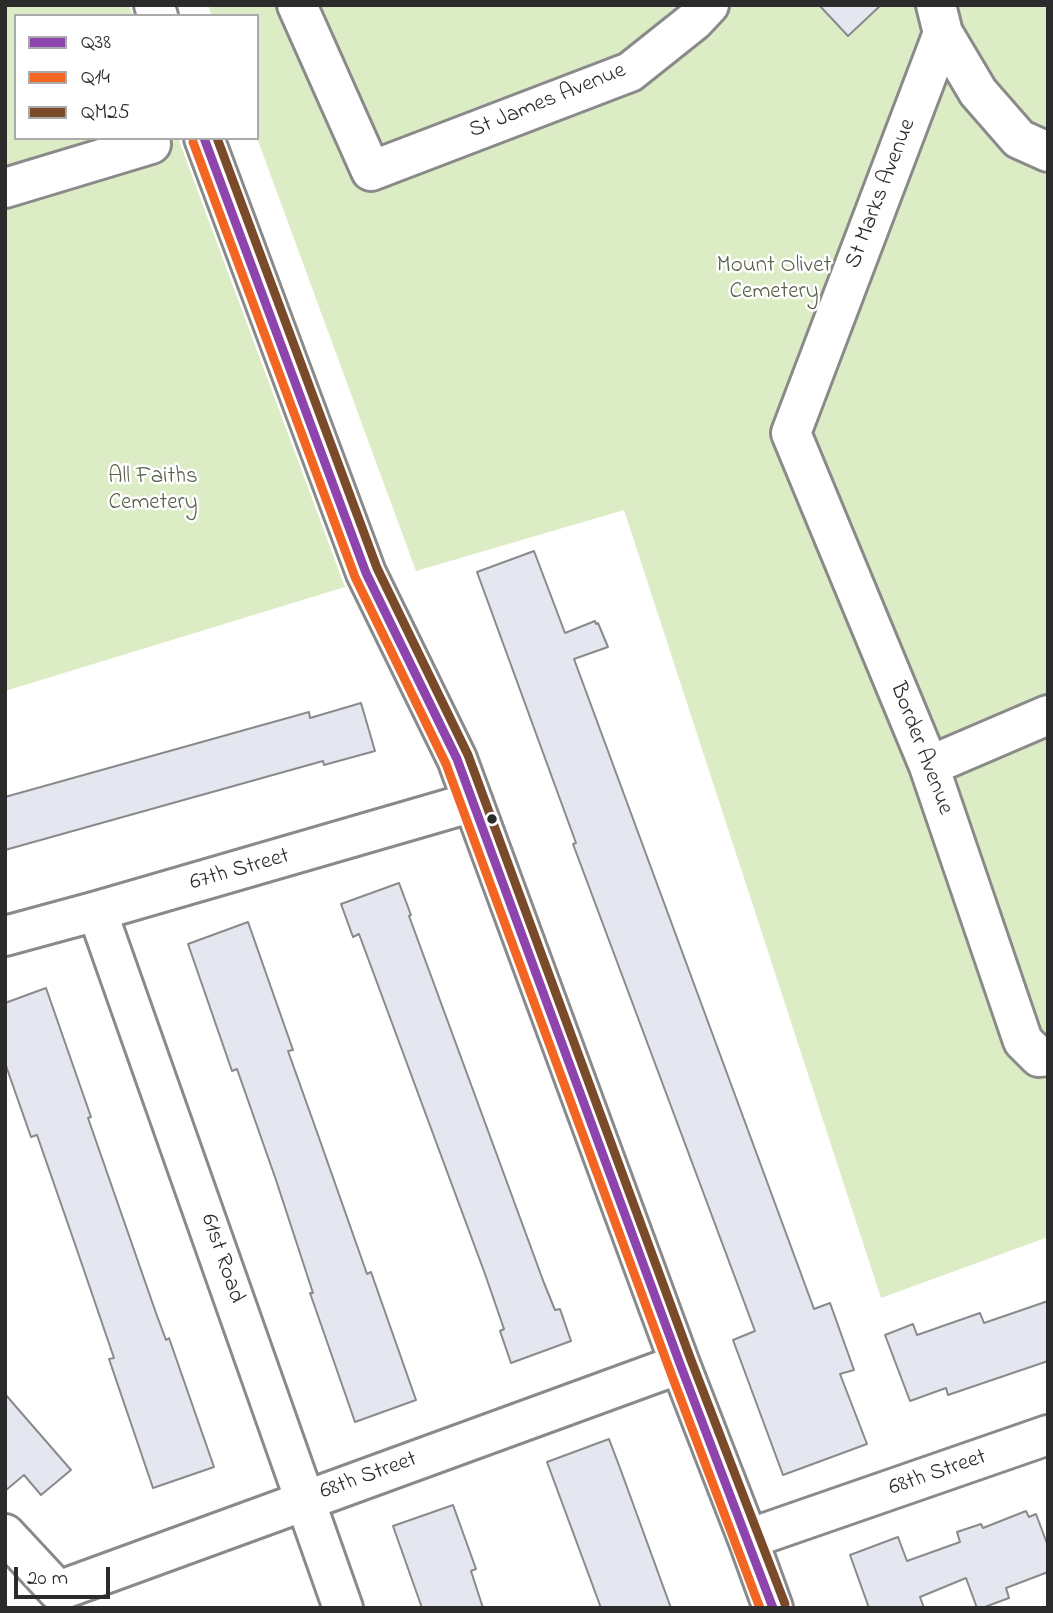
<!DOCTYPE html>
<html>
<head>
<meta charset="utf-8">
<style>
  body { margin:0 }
  #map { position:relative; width:1053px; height:1613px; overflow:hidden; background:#fff; font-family:"Indie Flower",sans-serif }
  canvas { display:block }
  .frame { position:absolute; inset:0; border:7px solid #2b2b2b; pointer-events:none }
  .legend { position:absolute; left:14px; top:14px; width:245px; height:126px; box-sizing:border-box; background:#fff; border:2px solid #aaa; margin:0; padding:9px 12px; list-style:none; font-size:21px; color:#2b2b2b }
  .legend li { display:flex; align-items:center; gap:14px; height:35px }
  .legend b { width:35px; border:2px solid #aaa }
  .scale { position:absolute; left:14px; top:1567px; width:96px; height:32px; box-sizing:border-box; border:4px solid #2b2b2b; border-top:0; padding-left:9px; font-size:21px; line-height:24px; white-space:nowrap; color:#2b2b2b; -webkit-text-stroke:5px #fff; paint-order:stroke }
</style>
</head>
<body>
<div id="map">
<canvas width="1053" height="1613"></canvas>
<div class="frame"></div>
<ul class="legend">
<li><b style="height:9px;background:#8e44ad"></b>Q38</li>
<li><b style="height:9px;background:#f26522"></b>Q14</li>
<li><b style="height:9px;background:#7a4b2a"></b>QM25</li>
</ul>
<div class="scale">20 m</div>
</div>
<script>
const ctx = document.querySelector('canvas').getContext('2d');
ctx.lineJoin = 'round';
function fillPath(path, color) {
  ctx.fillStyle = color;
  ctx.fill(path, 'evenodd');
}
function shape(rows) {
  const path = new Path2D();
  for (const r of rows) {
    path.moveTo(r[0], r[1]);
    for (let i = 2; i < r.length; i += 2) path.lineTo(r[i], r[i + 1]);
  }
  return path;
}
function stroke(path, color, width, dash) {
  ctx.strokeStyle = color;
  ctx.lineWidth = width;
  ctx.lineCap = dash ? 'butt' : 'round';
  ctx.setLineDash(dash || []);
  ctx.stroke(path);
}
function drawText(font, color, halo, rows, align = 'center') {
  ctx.font = font + ' "Indie Flower",sans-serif';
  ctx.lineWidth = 5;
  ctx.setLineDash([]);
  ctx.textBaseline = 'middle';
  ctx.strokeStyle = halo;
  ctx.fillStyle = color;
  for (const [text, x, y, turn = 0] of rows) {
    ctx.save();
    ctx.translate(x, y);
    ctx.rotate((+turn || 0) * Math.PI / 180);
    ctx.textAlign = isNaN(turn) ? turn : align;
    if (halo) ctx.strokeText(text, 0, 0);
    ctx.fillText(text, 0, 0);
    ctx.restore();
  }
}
fillPath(shape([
  [5,5,129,5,133,16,16,16,16,138,178,138,345,587,5,691],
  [208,5,1048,5,1048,1237,881,1298,624,510,416,571,257,138,257,16,212,16]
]), '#dcecc4');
const building = shape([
  [819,5,881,5,848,36,819,5],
  [534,551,565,633,595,621,596,624,598,623,608,647,574,659,814,1309,830,1303,854,1370,840,1374,867,1444,783,1475,733,1340,755,1331,573,844,576,843,477,572,534,551],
  [361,703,375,751,324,765,323,761,5,850,5,797,309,712,310,718,361,703],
  [399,883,411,915,409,916,544,1283,555,1310,560,1309,571,1341,511,1363,500,1331,504,1329,485,1274,359,934,353,937,341,904,399,883],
  [248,922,293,1050,288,1051,318,1135,367,1274,371,1272,416,1400,355,1422,310,1293,313,1293,276,1180,237,1069,232,1071,188,944,248,922],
  [46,988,91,1117,88,1118,156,1313,166,1340,169,1338,214,1467,153,1488,109,1359,114,1358,76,1247,37,1135,31,1137,5,1063,5,1003,46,988],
  [1048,1301,1048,1361,948,1395,946,1388,910,1401,885,1335,913,1324,917,1335,980,1313,984,1323,1048,1301],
  [5,1394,71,1470,41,1495,24,1475,5,1491,5,1394],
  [609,1439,620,1468,671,1608,601,1608,547,1462,609,1439],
  [453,1505,476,1569,471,1571,483,1608,422,1608,393,1526,453,1505],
  [1026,1511,1029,1517,1036,1514,1048,1546,1048,1572,1006,1588,1009,1598,982,1608,977,1608,966,1578,920,1597,924,1608,869,1608,850,1555,898,1537,907,1561,960,1542,957,1532,981,1524,983,1528,1026,1511]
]);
fillPath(building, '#e4e6f0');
stroke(building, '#8a8a8a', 2);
const minor = shape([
  [154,5,158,16],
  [297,5,371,171,630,72,694,21,709,5],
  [936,5,943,33,978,92,1019,139,1048,152],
  [943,33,791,433,929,766,1023,1041,1039,1057,1048,1056],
  [204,138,366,573,457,759,680,1364,748,1539,773,1608],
  [5,188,151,144],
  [929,766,1048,715],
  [97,911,343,1608],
  [5,936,97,911,473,802],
  [5,1534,58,1591,680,1364],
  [748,1539,1048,1435]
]);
stroke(minor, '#8a8a8a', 44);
stroke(minor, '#fff', 38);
stroke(shape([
  [204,138,366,573,457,759,680,1364,773,1608]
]), '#8e44ad', 9);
stroke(shape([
  [193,142,355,577,446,764,669,1368,760,1608]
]), '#f26522', 9);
stroke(shape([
  [217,138,377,568,468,755,691,1360,785,1604]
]), '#7a4b2a', 9);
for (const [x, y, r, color] of [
  [492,819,6,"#2b2b2b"]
]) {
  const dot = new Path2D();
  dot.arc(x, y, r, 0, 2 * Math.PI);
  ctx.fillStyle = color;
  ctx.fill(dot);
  stroke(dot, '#fff', 2.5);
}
drawText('23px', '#2b2b2b', '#fff', [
  ["St James Avenue",548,102,-22],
  ["St Marks Avenue",882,194,-69],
  ["Border Avenue",920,749,69],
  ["67th Street",240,871,-16],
  ["61st Road",221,1259,71],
  ["68th Street",938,1474,-19],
  ["68th Street",369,1477,-20]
]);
drawText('23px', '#58604a', '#fff', [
  ["Mount Olivet",774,267],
  ["Cemetery",774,293],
  ["All Faiths",153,478],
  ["Cemetery",153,504]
]);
</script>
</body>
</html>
